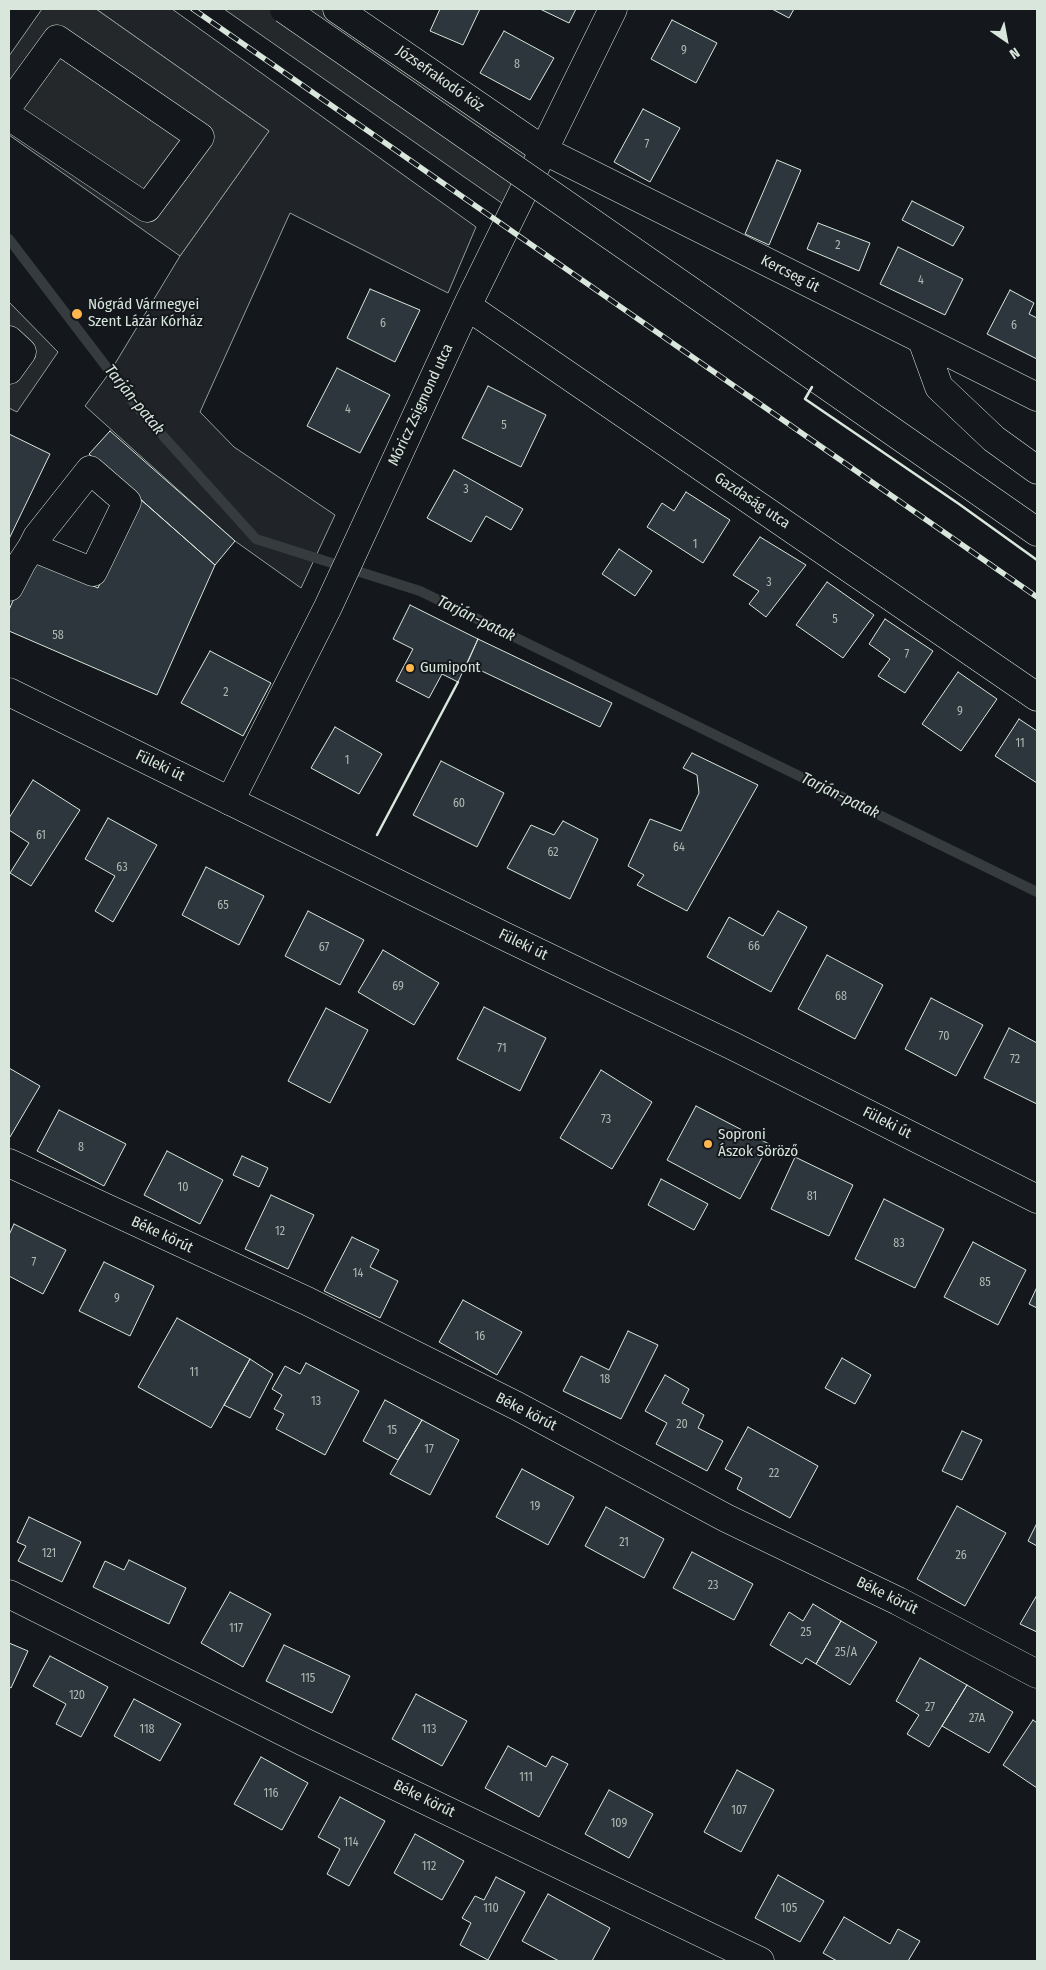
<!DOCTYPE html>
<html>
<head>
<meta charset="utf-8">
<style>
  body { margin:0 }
  #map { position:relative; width:1046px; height:1970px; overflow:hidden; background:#14181c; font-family:"Fira Sans Condensed",sans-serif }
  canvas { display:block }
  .frame { position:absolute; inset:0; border:10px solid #d8e6dc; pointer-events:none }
  .north { position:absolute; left:981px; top:15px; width:50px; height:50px; -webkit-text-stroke:4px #14181c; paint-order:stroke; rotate:147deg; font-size:14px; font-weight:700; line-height:20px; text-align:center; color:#d8e6dc }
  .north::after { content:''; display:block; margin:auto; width:18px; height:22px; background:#d8e6dc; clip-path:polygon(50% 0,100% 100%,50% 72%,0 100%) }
</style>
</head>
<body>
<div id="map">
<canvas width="1046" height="1970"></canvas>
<div class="frame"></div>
<div class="north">N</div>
</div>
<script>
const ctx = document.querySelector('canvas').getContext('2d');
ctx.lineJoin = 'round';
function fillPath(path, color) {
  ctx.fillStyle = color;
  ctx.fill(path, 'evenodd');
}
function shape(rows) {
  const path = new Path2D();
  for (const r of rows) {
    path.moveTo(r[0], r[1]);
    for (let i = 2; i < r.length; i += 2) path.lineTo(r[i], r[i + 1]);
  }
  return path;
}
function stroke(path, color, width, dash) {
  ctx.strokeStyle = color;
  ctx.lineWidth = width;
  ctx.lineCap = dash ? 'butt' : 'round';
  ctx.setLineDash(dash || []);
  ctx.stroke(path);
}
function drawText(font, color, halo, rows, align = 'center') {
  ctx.font = font + ' "Fira Sans Condensed",sans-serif';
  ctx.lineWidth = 4;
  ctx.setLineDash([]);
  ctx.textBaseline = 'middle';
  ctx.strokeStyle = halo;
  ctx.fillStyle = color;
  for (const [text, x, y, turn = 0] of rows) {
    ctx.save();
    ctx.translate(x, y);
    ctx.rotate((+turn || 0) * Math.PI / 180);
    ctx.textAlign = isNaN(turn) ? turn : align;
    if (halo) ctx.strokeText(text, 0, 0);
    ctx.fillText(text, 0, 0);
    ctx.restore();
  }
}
const green = shape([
  [96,9,172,9,476,227,448,293,290,213,200,412,234,447,335,515,301,588,235,541,85,406,110,372,180,256,269,131,96,9]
]);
fillPath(green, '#202428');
stroke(green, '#939e99', 1);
const parking = shape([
  [42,9,96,9,269,131,180,256,9,135,9,56,42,9],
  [224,9,337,9,543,150,513,211,224,9],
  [9,302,58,352,17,412,9,408,9,302]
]);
fillPath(parking, '#24282b');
stroke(parking, '#939e99', 1);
stroke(shape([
  [9,239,137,407,256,539,420,591,1037,892]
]), '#363b3e', 10);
const building = shape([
  [440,9,480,9,463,45,430,31,440,9],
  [540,9,576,9,569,23,540,9],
  [772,9,794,9,789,18,772,9],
  [672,20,717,43,696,83,651,59,672,20],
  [504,31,554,58,530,100,480,73,504,31],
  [643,109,680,128,650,182,614,162,643,109],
  [777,160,801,170,769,245,745,234,777,160],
  [912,201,964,227,953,246,902,220,912,201],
  [818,223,870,243,859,271,807,249,818,223],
  [898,247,963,279,945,315,880,284,898,247],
  [370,289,420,310,395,362,347,338,370,289],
  [1010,290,1034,303,1029,314,1037,318,1037,359,987,334,1010,290],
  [337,368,390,395,360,453,307,426,337,368],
  [488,386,546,415,521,467,462,438,488,386],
  [110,431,235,541,215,565,89,454,110,431],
  [9,434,50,454,9,539,9,434],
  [454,470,523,509,511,530,486,516,471,542,427,518,454,470],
  [686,492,730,520,703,563,647,527,662,503,674,511,686,492],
  [138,497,215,565,157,695,9,631,9,610,31,559,98,588,138,497],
  [760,537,806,565,766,617,749,604,759,591,733,575,760,537],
  [619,549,652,571,635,596,602,574,619,549],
  [827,582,874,615,843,658,796,625,827,582],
  [410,605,478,639,458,682,442,674,429,698,396,681,413,649,393,639,410,605],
  [885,619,933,651,905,693,878,676,890,659,869,644,885,619],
  [478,639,612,703,600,727,467,664,478,639],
  [210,651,271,683,243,736,181,703,210,651],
  [958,672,997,699,961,751,922,724,958,672],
  [1019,719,1037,731,1037,783,995,756,1019,719],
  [335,727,382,754,359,794,311,768,335,727],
  [692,753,758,785,687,911,637,885,644,875,628,866,650,819,681,831,699,793,697,775,683,768,692,753],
  [441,761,504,793,477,847,413,815,441,761],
  [33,780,80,810,31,886,10,873,29,843,9,830,9,818,33,780],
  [108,818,157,845,113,922,95,911,115,876,85,859,108,818],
  [563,821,598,839,570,899,507,868,531,825,554,835,563,821],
  [206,867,264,896,239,945,182,915,206,867],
  [308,911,364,940,340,985,285,956,308,911],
  [778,911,807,927,771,992,707,957,729,917,763,936,778,911],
  [383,950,439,983,414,1025,358,992,383,950],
  [827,955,883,985,855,1039,798,1009,827,955],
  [931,998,983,1025,956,1076,905,1049,931,998],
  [484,1007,546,1038,520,1091,457,1059,484,1007],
  [326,1008,368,1030,330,1103,288,1081,326,1008],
  [1009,1028,1037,1043,1037,1104,984,1078,1009,1028],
  [9,1068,40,1086,10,1137,9,1136,9,1068],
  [601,1070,652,1102,612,1169,560,1138,601,1070],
  [696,1106,769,1144,740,1199,667,1160,696,1106],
  [59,1110,126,1144,104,1186,37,1151,59,1110],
  [167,1151,223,1180,200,1224,144,1195,167,1151],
  [242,1156,268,1168,259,1187,233,1175,242,1156],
  [795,1157,853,1185,829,1236,771,1209,795,1157],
  [661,1179,708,1204,694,1230,648,1205,661,1179],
  [271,1195,314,1215,288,1269,245,1249,271,1195],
  [884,1199,944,1229,915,1288,855,1259,884,1199],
  [14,1224,66,1250,43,1294,9,1276,9,1235,14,1224],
  [352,1237,379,1250,370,1267,398,1281,380,1318,324,1291,352,1237],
  [973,1242,1026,1270,998,1325,944,1297,973,1242],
  [104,1262,154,1286,130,1336,79,1311,104,1262],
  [1037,1287,1037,1308,1029,1304,1037,1287],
  [463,1300,522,1332,497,1375,439,1342,463,1300],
  [177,1318,250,1359,211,1428,138,1387,177,1318],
  [628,1331,658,1345,621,1419,563,1391,581,1356,609,1370,628,1331],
  [842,1358,871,1375,855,1404,825,1388,842,1358],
  [250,1359,273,1374,250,1418,224,1405,250,1359],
  [306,1363,359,1391,325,1455,276,1429,284,1414,274,1409,282,1395,272,1389,285,1366,300,1374,306,1363],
  [665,1375,689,1389,682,1403,704,1415,698,1428,723,1441,707,1471,656,1444,667,1423,645,1411,665,1375],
  [385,1400,422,1420,398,1460,363,1441,385,1400],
  [422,1420,459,1440,430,1495,390,1474,422,1420],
  [748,1427,818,1466,790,1518,737,1489,742,1478,725,1469,748,1427],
  [962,1431,982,1440,962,1480,942,1471,962,1431],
  [522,1469,574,1497,548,1545,496,1517,522,1469],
  [957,1506,1006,1533,965,1606,917,1579,957,1506],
  [606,1507,664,1539,644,1578,585,1546,606,1507],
  [29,1517,81,1542,62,1582,18,1561,26,1546,17,1542,29,1517],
  [1037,1523,1037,1546,1028,1541,1037,1523],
  [692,1552,753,1584,734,1620,673,1588,692,1552],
  [129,1560,186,1588,169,1624,93,1587,105,1561,124,1570,129,1560],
  [230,1592,271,1614,243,1667,201,1643,230,1592],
  [1037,1595,1037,1632,1020,1624,1037,1595],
  [813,1604,841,1621,816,1664,806,1658,802,1664,770,1645,789,1612,803,1621,813,1604],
  [841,1621,877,1642,850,1685,816,1664,841,1621],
  [9,1643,28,1651,11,1688,9,1687,9,1643],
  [284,1645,350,1676,332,1713,266,1681,284,1645],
  [50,1656,108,1687,81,1737,56,1724,66,1704,33,1686,50,1656],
  [920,1658,967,1685,929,1747,907,1734,919,1715,896,1701,920,1658],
  [967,1685,1013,1712,989,1753,942,1726,967,1685],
  [416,1694,467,1721,442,1766,392,1739,416,1694],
  [134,1699,181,1724,160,1761,114,1736,134,1699],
  [1033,1720,1037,1723,1037,1788,1003,1765,1033,1720],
  [508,1746,546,1767,552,1756,568,1764,539,1817,485,1788,508,1746],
  [261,1757,308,1783,282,1830,234,1804,261,1757],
  [737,1770,774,1790,741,1852,704,1832,737,1770],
  [609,1790,653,1814,629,1858,585,1834,609,1790],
  [340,1797,385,1821,349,1886,327,1874,340,1849,318,1837,340,1797],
  [415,1834,464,1861,442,1900,394,1873,415,1834],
  [778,1875,824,1901,800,1942,755,1918,778,1875],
  [496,1877,525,1892,488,1960,460,1945,471,1923,462,1918,475,1896,484,1900,496,1877],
  [548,1894,610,1928,592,1961,559,1961,522,1941,548,1894],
  [844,1917,890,1944,898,1929,920,1941,908,1961,837,1961,823,1953,844,1917]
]);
fillPath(building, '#2c363c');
stroke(building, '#d8e6dc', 1);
const minor = shape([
  [337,9,543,150,1037,397],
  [9,105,57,39,200,137,147,208,9,116],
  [467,306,1037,697],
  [9,340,22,352,9,370],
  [922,340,939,387,994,439,1037,470],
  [9,587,22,562,32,547,37,537,90,470,127,502,93,572,32,547],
  [230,801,328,607,467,306,613,9],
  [9,1163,307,1301,517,1406,726,1518,898,1601,1037,1674],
  [9,1594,304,1742,760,1961]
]);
const major = shape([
  [816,378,1037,532],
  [9,692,504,936,733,1046,1037,1199]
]);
stroke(minor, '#d8e6dc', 29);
stroke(major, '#d8e6dc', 29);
stroke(minor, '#14181c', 28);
stroke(major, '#14181c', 28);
const rail = shape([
  [193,9,1037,597]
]);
stroke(rail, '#d8e6dc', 5.5);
stroke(rail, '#14181c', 4, [11]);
const majorBridge = shape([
  [284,9,816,378]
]);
stroke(majorBridge, '#d8e6dc', 29, []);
stroke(majorBridge, '#14181c', 28);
stroke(shape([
  [812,387,805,399,959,504,1037,560],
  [377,835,458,682]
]), '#d8e6dc', 2.5);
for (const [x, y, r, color] of [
  [77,314,6,"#ffb74d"],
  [410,668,5,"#ffb74d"],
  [708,1144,5,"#ffb74d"]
]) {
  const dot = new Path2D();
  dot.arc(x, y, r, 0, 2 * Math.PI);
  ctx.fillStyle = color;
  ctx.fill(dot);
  stroke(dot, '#14181c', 2);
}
drawText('12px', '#adbab4', null, [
  ["9",684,51],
  ["8",517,65],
  ["7",647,145],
  ["2",838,246],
  ["4",921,281],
  ["6",383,324],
  ["6",1014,326],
  ["4",348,410],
  ["5",504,426],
  ["3",466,490],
  ["1",695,545],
  ["3",769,583],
  ["5",835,620],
  ["58",58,636],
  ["7",907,655],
  ["2",226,693],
  ["9",960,712],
  ["11",1020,744],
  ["1",347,761],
  ["60",459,804],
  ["61",41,836],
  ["64",679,848],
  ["62",553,853],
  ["63",122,868],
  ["65",223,906],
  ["66",754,947],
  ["67",324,948],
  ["69",398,987],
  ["68",841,997],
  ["70",944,1037],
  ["71",502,1049],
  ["72",1015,1060],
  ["73",606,1120],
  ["8",81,1148],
  ["10",183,1188],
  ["81",812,1197],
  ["12",280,1232],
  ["83",899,1244],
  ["7",34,1263],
  ["14",358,1274],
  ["85",985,1283],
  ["9",117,1299],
  ["16",480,1337],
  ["11",194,1373],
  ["18",605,1380],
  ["13",316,1402],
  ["20",682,1425],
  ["15",392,1431],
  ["17",429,1450],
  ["22",774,1474],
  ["19",535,1507],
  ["21",624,1543],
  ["121",49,1554],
  ["26",961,1556],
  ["23",713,1586],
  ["117",236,1629],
  ["25",806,1633],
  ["25/A",846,1653],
  ["115",308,1679],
  ["120",77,1696],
  ["27",930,1708],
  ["27A",977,1719],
  ["118",147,1730],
  ["113",429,1730],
  ["111",526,1778],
  ["116",271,1794],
  ["107",739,1811],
  ["109",619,1824],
  ["114",351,1843],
  ["112",429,1867],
  ["110",491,1909],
  ["105",789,1909]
]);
drawText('15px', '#d8e6dc', '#14181c', [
  ["Józsefrakodó köz",440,79,35],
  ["Kercseg út",790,274,27],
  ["Móricz Zsigmond utca",421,405,-65],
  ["Gazdaság utca",752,501,34],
  ["Füleki út",160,766,26],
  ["Füleki út",523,945,26],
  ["Füleki út",887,1123,27],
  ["Béke körút",162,1235,25],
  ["Béke körút",526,1412,27],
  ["Béke körút",887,1596,26],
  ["Béke körút",424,1799,26]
]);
drawText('15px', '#d8e6dc', '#14181c', [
  ["Nógrád Vármegyei",88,305],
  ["Szent Lázár Kórház",88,322],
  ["Gumipont",420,668],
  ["Soproni",718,1135],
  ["Ászok Söröző",718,1152]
], 'left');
drawText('italic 16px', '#d8e6dc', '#14181c', [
  ["Tarján-patak",134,400,51],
  ["Tarján-patak",476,619,26],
  ["Tarján-patak",840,796,26]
]);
</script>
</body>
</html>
